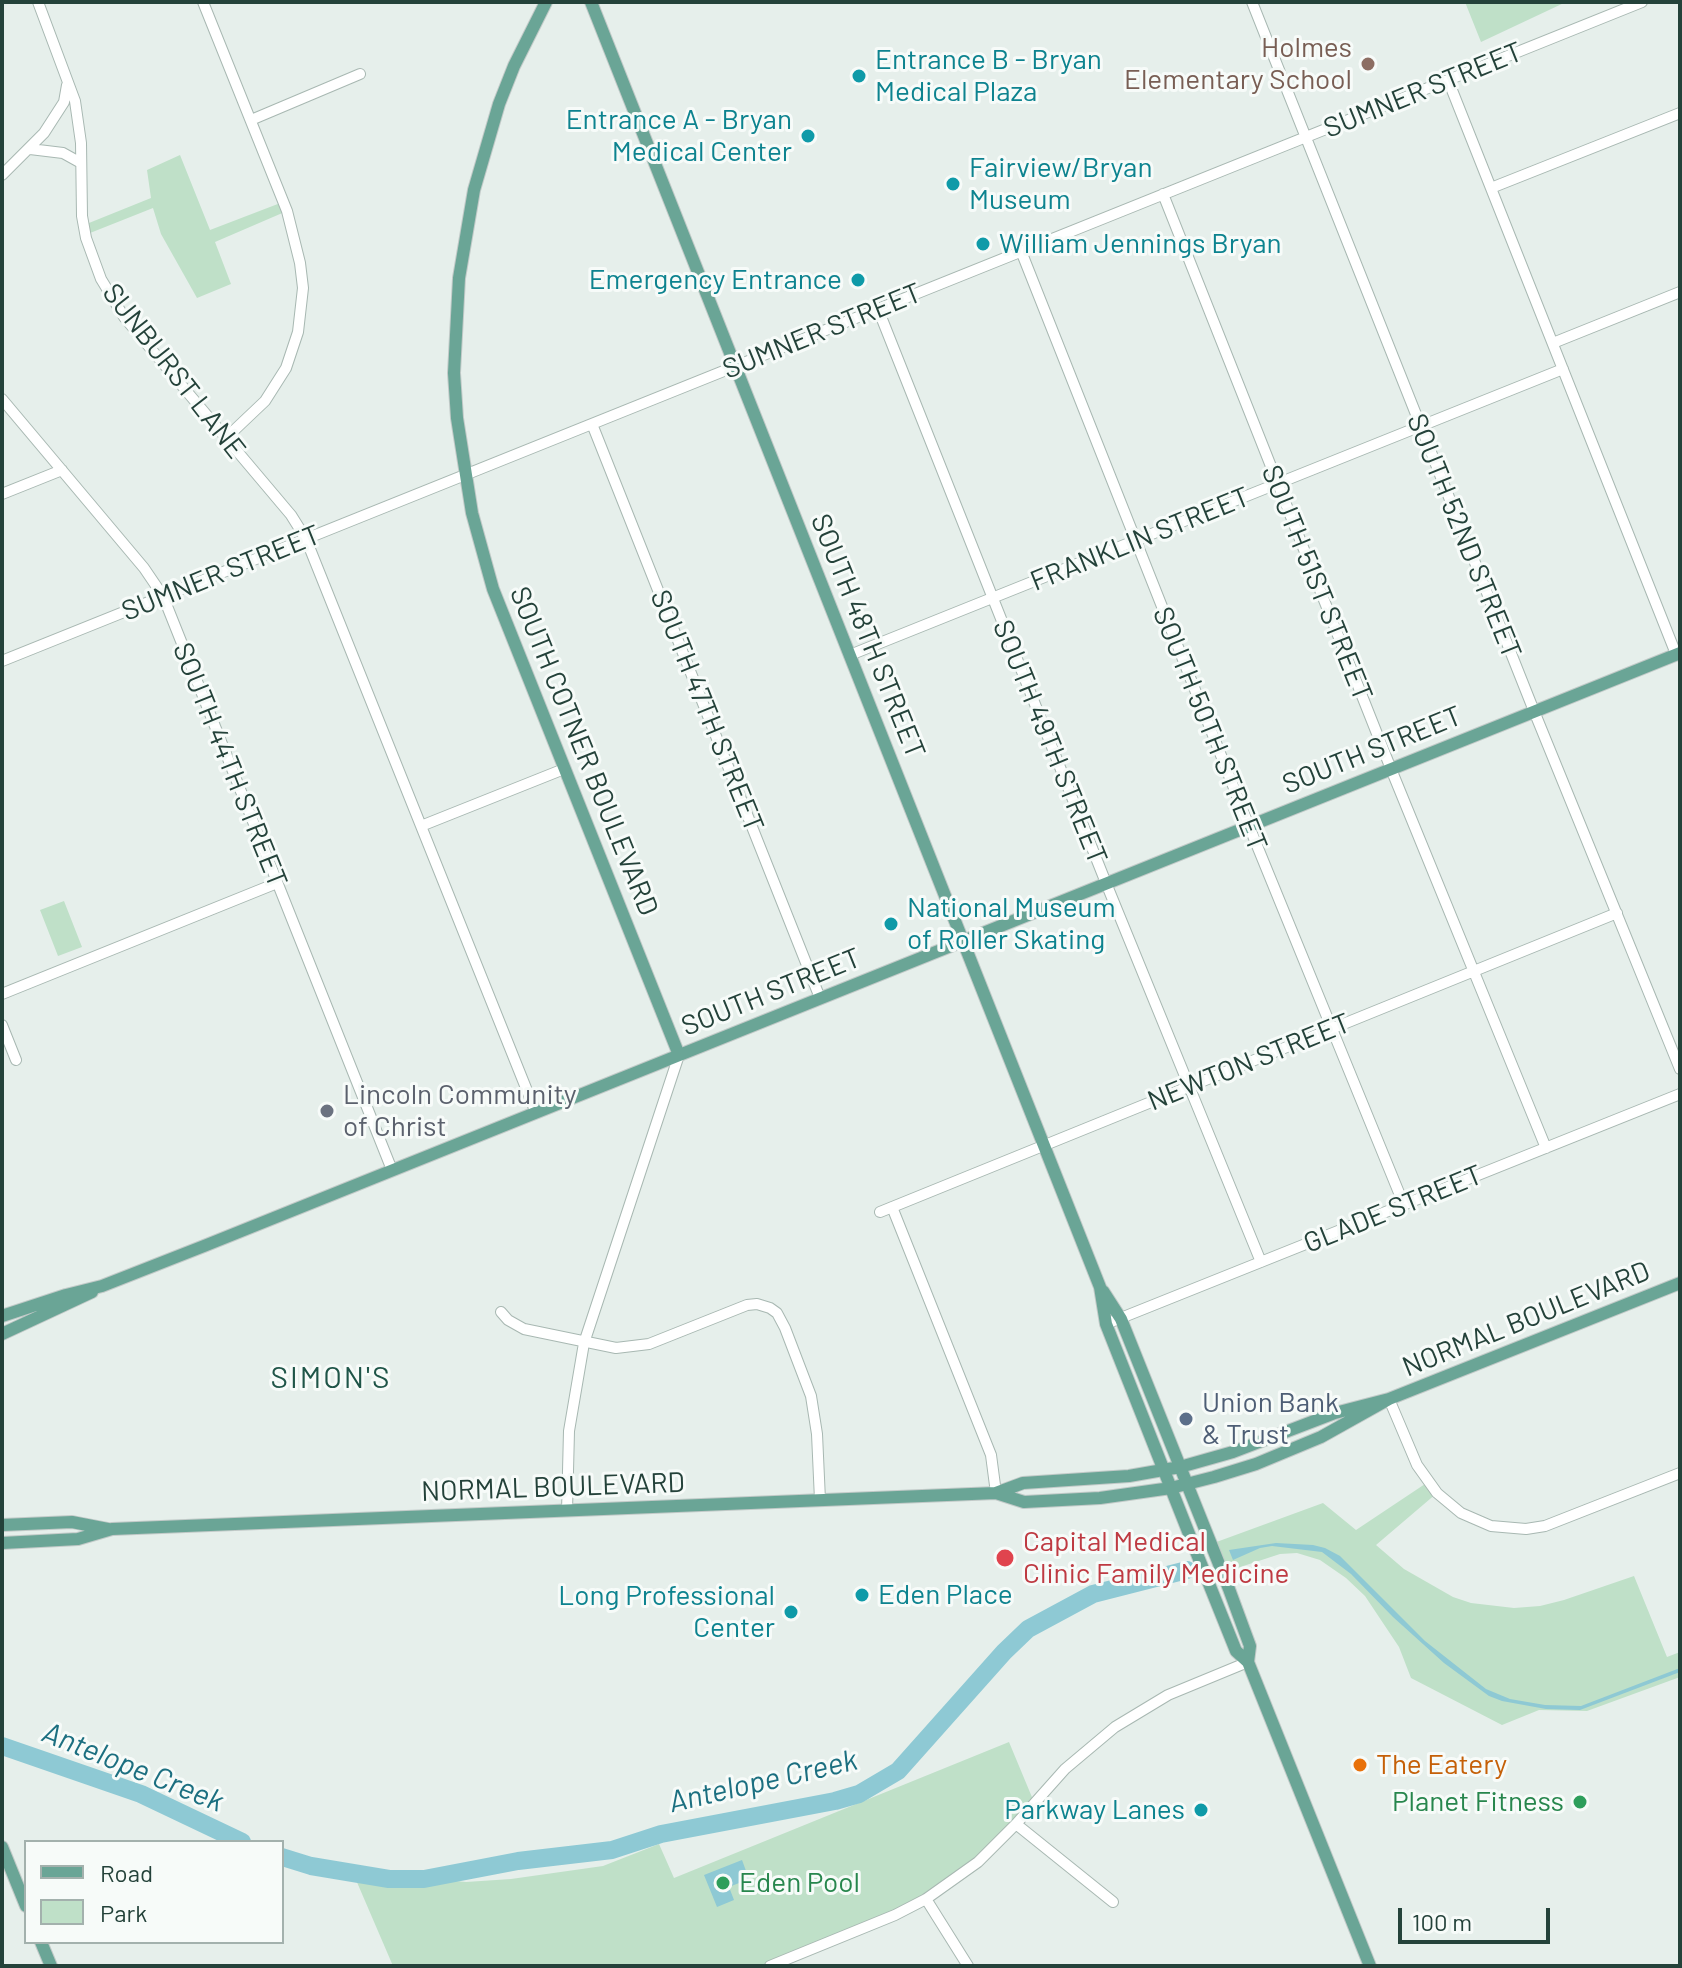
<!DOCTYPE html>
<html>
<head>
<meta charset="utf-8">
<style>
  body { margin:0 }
  #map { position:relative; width:1682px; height:1968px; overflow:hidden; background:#e6efeb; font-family:Barlow,sans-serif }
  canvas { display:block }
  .frame { position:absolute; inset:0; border:4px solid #24423a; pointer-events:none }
  .legend { position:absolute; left:24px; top:1840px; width:260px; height:104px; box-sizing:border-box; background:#f7fbf9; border:2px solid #a3b1ad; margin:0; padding:10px 14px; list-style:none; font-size:24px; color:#24423a }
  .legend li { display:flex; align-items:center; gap:16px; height:40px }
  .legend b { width:40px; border:2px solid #a3b1ad }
  .scale { position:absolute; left:1398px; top:1908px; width:152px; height:36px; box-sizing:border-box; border:4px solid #24423a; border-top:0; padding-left:10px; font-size:24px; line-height:28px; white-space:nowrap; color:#24423a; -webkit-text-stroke:6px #f7fbf9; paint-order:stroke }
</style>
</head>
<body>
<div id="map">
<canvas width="1682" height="1968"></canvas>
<div class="frame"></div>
<ul class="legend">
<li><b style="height:10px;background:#6aa596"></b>Road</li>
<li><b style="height:22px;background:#bfe0c8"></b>Park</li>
</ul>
<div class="scale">100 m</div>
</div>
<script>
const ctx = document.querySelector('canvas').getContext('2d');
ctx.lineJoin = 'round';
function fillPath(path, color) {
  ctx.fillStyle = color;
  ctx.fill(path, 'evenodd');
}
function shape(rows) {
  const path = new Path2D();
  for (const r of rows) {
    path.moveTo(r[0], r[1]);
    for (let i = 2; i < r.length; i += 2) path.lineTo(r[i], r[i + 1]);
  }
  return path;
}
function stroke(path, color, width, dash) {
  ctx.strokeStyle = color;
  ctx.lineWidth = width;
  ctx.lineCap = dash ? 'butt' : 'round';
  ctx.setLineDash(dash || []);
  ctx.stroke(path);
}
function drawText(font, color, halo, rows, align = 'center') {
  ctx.font = font + ' Barlow,sans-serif';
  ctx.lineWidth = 6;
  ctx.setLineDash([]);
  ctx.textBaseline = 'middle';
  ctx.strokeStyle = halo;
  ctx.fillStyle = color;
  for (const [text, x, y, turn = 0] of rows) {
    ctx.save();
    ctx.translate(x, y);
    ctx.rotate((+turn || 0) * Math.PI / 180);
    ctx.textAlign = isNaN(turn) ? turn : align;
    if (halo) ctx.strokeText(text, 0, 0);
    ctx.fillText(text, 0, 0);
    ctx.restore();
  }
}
fillPath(shape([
  [1465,2,1566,2,1481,42],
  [180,155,210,230,283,202,287,211,215,242,231,284,197,298,161,234,153,208,85,235,84,225,151,198,147,170],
  [64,901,82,947,58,956,40,910],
  [1428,1482,1437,1493,1376,1545,1404,1569,1453,1597,1471,1603,1514,1608,1540,1606,1564,1600,1634,1576,1667,1657,1680,1652,1680,1677,1587,1711,1539,1710,1502,1725,1411,1678,1399,1647,1365,1596,1346,1578,1320,1560,1297,1553,1280,1554,1222,1573,1211,1544,1323,1503,1356,1530],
  [1009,1742,1034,1802,1016,1824,926,1899,770,1966,393,1966,350,1866,402,1876,466,1882,511,1879,603,1866,659,1844,674,1878]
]), '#bfe0c8');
fillPath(shape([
  [1276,1543,1313,1545,1325,1548,1340,1556,1425,1641,1486,1689,1510,1699,1545,1705,1581,1706,1680,1668,1680,1672,1580,1710,1546,1709,1502,1701,1489,1696,1444,1663,1393,1617,1351,1574,1322,1552,1272,1546,1260,1548,1233,1560,1229,1550],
  [742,1860,749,1879,729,1887,734,1900,717,1907,704,1875]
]), '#8ec9d4');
stroke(shape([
  [2,1746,141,1794,242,1842],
  [282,1857,311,1866,389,1879,424,1879,518,1861,612,1850,661,1834,835,1801,859,1794,898,1771,1004,1652,1028,1629,1093,1594,1187,1570]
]), '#8ec9d4', 18);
const minor = shape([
  [38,2,75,101,81,143,82,216,86,238,101,279,124,317,291,515,306,539,536,1113],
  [203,2,287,211,300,263,303,288,298,332,286,368,265,401,226,438],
  [1252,2,1534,711,1680,1069],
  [1448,80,1676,654],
  [251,120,360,74],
  [30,149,63,153,81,163],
  [2,175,44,133,64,102,67,85],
  [1491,188,1680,113],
  [1163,194,1391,769,1546,1148],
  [1021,251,1249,826,1404,1205],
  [878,309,1106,883,1261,1262],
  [1553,343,1680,292],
  [2,399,144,568,163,596,392,1170],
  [592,424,820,998],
  [2,494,62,470],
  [850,655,1563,369],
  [2,661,1642,2],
  [421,826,564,769],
  [2,994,277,883],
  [2,1025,16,1060],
  [892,1207,991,1455,996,1493],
  [880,1212,1617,913],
  [501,1312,508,1320,524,1329,616,1348,649,1344,747,1305,757,1304,770,1308,777,1313,785,1328,811,1396,817,1434,820,1500],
  [1106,1324,1680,1094],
  [1389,1399,1417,1465,1437,1493,1461,1513,1491,1526,1526,1529,1545,1526,1680,1473],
  [567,1511,569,1431,584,1343,679,1055],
  [1016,1824,1113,1902],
  [926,1899,968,1966],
  [770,1966,895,1915,926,1899,978,1862,1016,1824,1065,1769,1115,1727,1168,1695,1248,1662]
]);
const major = shape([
  [546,2,514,66,499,104,474,190,459,278,454,373,457,418,472,513,493,589,679,1055],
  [591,2,1100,1287,1106,1324,1195,1549,1236,1651,1248,1662,1370,1966],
  [1103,1291,1121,1319,1229,1589,1250,1646,1248,1662],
  [2,1316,66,1295,102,1286,204,1246,1680,653],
  [2,1334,92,1292],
  [996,1493,1024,1502,1100,1498,1171,1488,1214,1477,1256,1464,1321,1437,1389,1399,1680,1283],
  [2,1525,72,1522,108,1529],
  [2,1543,78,1539,112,1529,996,1493,1023,1483,1129,1476,1180,1467,1233,1452,1335,1413,1389,1399],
  [2,1847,26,1906],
  [41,1942,51,1966]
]);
stroke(minor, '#a8b8b2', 12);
stroke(major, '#c2cac8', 14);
stroke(minor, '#fff', 10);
stroke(major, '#6aa596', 12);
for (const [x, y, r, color] of [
  [1368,64,8,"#8d6e63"],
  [859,76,8,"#0f9aa8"],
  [808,136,8,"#0f9aa8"],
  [953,184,8,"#0f9aa8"],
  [983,244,8,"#0f9aa8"],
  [858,280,8,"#0f9aa8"],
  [891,924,8,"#0f9aa8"],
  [327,1111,8,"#6b7280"],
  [1186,1419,8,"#5c6f8a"],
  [1005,1558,10,"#e0444e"],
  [862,1595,8,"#0f9aa8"],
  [791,1612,8,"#0f9aa8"],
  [1360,1765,8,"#e8710a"],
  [1580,1802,8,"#2e9e5b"],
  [1201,1810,8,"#0f9aa8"],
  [723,1883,8,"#2e9e5b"]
]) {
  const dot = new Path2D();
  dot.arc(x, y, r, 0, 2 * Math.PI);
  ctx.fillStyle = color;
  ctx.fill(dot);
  stroke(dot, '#f7fbf9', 3);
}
drawText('28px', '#785e54', '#f7fbf9', [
  ["Holmes",1352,48],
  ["Elementary School",1352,80]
], 'right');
drawText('28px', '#0d838f', '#f7fbf9', [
  ["Entrance B - Bryan",875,60],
  ["Medical Plaza",875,92],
  ["Entrance A - Bryan",792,120,"right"],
  ["Medical Center",792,152,"right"],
  ["Fairview/Bryan",969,168],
  ["Museum",969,200],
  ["William Jennings Bryan",999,244],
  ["Emergency Entrance",842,280,"right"],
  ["National Museum",907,908],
  ["of Roller Skating",907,940],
  ["Eden Place",878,1595],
  ["Long Professional",775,1596,"right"],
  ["Center",775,1628,"right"],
  ["Parkway Lanes",1185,1810,"right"]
], 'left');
drawText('28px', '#24423a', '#f7fbf9', [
  ["SUMNER STREET",1423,90,-22],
  ["SUMNER STREET",822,331,-22],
  ["SUNBURST LANE",174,371,52],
  ["SOUTH 52ND STREET",1464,536,68],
  ["FRANKLIN STREET",1140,539,-22],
  ["SUMNER STREET",221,573,-22],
  ["SOUTH 51ST STREET",1317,583,68],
  ["SOUTH 48TH STREET",868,636,68],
  ["SOUTH 47TH STREET",707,711,68],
  ["SOUTH 50TH STREET",1210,729,68],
  ["SOUTH 49TH STREET",1050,742,68],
  ["SOUTH STREET",1372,750,-22],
  ["SOUTH COTNER BOULEVARD",584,751,68],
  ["SOUTH 44TH STREET",230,765,68],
  ["SOUTH STREET",771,992,-22],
  ["NEWTON STREET",1249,1062,-22],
  ["GLADE STREET",1393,1209,-22],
  ["NORMAL BOULEVARD",1526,1319,-22],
  ["NORMAL BOULEVARD",553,1487,-2]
]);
drawText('28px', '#5b616d', '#f7fbf9', [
  ["Lincoln Community",343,1095],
  ["of Christ",343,1127]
], 'left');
drawText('28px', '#4e5e75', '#f7fbf9', [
  ["Union Bank",1202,1403],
  ["& Trust",1202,1435]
], 'left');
drawText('28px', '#be3a42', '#f7fbf9', [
  ["Capital Medical",1023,1542],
  ["Clinic Family Medicine",1023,1574]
], 'left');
drawText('28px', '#c56008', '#f7fbf9', [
  ["The Eatery",1376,1765]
], 'left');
drawText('28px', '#27864d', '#f7fbf9', [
  ["Planet Fitness",1564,1802],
  ["Eden Pool",739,1883,"left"]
], 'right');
ctx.letterSpacing = '2px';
drawText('30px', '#1f5548', '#f7fbf9', [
  ["SIMON'S",331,1378]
]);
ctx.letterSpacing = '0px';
drawText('italic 30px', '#1c6f80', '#f7fbf9', [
  ["Antelope Creek",133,1767,22],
  ["Antelope Creek",763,1781,-13]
]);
</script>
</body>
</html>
